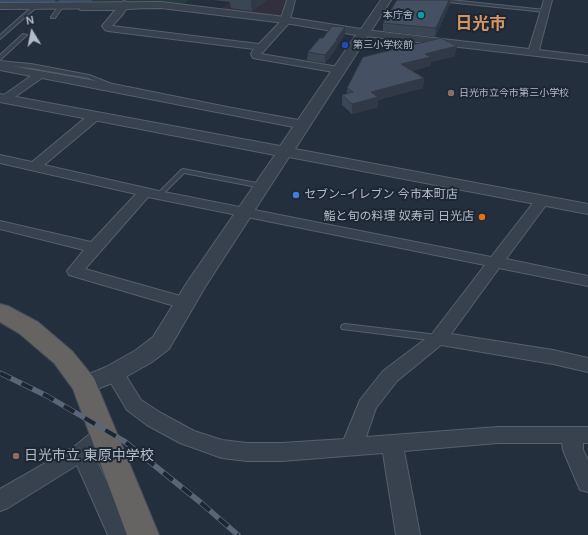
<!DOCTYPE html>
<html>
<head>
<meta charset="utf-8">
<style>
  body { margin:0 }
  #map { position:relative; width:588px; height:535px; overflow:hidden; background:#242f3e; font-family:"DM Sans",sans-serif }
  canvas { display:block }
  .north { position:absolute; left:12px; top:12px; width:40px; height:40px; -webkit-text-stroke:3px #1d2633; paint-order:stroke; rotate:350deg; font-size:11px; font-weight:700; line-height:16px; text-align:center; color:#b4bcc9 }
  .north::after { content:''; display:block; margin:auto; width:14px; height:18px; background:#b4bcc9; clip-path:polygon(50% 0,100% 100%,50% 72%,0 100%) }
</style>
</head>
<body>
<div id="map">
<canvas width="588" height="535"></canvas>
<div class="north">N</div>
</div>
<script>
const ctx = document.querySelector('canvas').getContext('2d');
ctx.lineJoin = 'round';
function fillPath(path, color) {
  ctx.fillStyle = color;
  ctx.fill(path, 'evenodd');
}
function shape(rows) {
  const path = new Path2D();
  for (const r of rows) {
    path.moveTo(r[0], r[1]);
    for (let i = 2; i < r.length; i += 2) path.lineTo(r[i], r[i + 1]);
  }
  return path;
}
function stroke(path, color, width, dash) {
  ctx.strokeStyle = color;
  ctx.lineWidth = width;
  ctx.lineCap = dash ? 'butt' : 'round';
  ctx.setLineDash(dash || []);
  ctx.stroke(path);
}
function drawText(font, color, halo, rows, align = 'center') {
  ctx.font = font + ' "DM Sans","Noto Sans JP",sans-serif';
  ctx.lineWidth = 4;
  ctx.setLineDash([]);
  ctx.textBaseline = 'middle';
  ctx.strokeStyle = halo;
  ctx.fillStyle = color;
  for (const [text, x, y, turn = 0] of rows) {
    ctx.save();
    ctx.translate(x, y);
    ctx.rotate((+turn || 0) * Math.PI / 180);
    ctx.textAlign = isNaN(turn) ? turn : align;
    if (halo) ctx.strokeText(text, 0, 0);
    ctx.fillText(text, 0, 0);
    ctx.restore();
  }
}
fillPath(shape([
  [232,0,288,0,284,15,278,17,220,10]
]), '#32303f');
fillPath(shape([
  [0,0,189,0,184,4,144,1,0,3]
]), '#263c3f');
stroke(shape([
  [0,1,54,1],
  [60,1,91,0]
]), '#394c67', 2.5);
const service = shape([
  [436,0,451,0,545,10,547,11,545,12,438,1,436,0],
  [60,4,64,5,55,18,51,18,51,17,60,4],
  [34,5,38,6,0,39,0,35,34,5],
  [141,6,143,6,143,8,115,10,81,10,79,9,81,8,115,8,141,6],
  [23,34,27,35,0,60,0,55,23,34],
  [0,61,31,64,89,75,117,86,114,88,88,78,31,68,0,65,0,61],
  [183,169,262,184,265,186,262,188,184,173,161,196,157,196,155,195,157,194,181,170,183,169],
  [345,324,438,335,441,336,442,338,441,340,438,341,342,329,341,327,342,325,345,324]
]);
const minor = shape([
  [287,0,295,0,289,23,261,54,339,67,343,68,344,70,343,72,339,73,253,58,251,54,254,49,108,31,105,30,102,26,122,2,125,1,129,4,123,14,112,26,259,44,280,22,287,0],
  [544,0,552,0,539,50,588,56,588,62,365,36,360,33,365,30,529,49,544,0],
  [0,64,118,85,232,108,304,121,308,122,310,125,308,128,304,129,42,78,9,101,5,102,1,101,1,97,31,76,0,70,0,64],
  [95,112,99,113,101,116,99,119,44,165,159,191,491,257,537,198,542,197,547,198,549,201,506,259,588,276,588,286,499,268,451,334,553,350,588,358,588,372,553,364,441,345,397,381,376,408,366,437,498,427,588,427,588,443,583,443,583,450,588,460,588,492,580,490,563,450,562,443,498,443,404,451,420,535,396,535,383,453,282,461,247,461,222,458,180,443,147,425,127,410,105,373,107,368,114,366,121,368,141,400,161,413,194,431,222,440,247,443,282,443,344,439,360,400,383,371,432,334,485,265,148,197,85,269,191,299,193,303,191,307,185,309,69,275,67,271,84,250,0,229,0,221,91,242,136,194,0,163,0,155,32,162,91,113,95,112],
  [104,426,111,428,114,434,111,440,94,455,132,535,108,535,77,465,8,508,0,511,0,489,75,446,97,428,104,426]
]);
const tertiary = shape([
  [381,0,391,0,295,149,588,204,588,214,289,157,205,287,169,349,152,362,122,379,85,394,77,391,73,385,77,379,106,367,136,350,153,337,188,281,275,155,0,102,0,94,280,146,356,35,285,23,161,8,0,9,0,3,161,2,285,17,361,29,381,0]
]);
const trunk = shape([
  [0,304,8,306,38,322,72,351,94,378,159,535,127,535,73,389,54,363,20,334,0,322,0,304]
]);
stroke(service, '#565f6c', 2);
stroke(minor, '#565f6c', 2);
stroke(tertiary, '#565f6c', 2);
stroke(trunk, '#434c59', 2);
fillPath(service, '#38414e');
fillPath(minor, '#38414e');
fillPath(tertiary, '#38414e');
fillPath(trunk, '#656462');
const rail = shape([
  [0,373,47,396,124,441,200,502,238,535]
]);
stroke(rail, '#5a6575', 5.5);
stroke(rail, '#1d2633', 4, [12]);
fillPath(shape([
  [213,0,267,0,252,11,231,8,230,2],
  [450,4,435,37,383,31,383,23],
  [345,27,345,35,337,46,337,48,325,63,307,60,308,52,323,38],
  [455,56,431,62,430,66,412,71,424,78,423,88,378,100,378,107,352,114,342,105,342,95,347,94,347,88,363,57]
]), '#3b4654');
fillPath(shape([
  [252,0,267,0,252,11,251,1],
  [449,0,450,0,450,4,435,37,436,28],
  [345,27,345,35,337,46,337,48,325,63,325,55],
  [457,46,455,56,431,62,430,66,400,74,401,64,425,54],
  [424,78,423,88,378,100,378,107,352,114,352,104,371,92]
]), '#303945');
const building = shape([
  [397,0,449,0,436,28,383,23,397,0],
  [332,26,345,27,336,40,337,40,325,55,308,52,320,38,323,38,332,26],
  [441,38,457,46,425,54,431,57,401,64,424,78,371,92,378,97,352,104,342,95,353,92,347,88,363,57,441,38]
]);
fillPath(building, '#455162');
stroke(building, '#303945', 1);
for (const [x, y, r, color] of [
  [421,15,4,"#0f9aa8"],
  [345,45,4,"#1a4fb4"],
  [451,93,4,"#8d6e63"],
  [296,195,4,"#3f7fe0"],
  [482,217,4,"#e8710a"],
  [16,456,4,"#8d6e63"]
]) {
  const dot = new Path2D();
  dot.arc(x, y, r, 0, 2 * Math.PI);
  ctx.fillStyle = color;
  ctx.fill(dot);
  stroke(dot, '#1d2633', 1.5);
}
drawText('10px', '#b4bcc9', '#1d2633', [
  ["本庁舎",413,15,"right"],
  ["第三小学校前",353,45],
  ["日光市立今市第三小学校",459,93]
], 'left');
drawText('12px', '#b4bcc9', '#1d2633', [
  ["セブン-イレブン 今市本町店",304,195],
  ["鮨と旬の料理 奴寿司 日光店",474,217,"right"]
], 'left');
drawText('14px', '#b4bcc9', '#1d2633', [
  ["日光市立 東原中学校",24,456]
], 'left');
drawText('bold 17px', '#d59563', '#1d2633', [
  ["日光市",481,25]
]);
</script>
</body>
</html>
